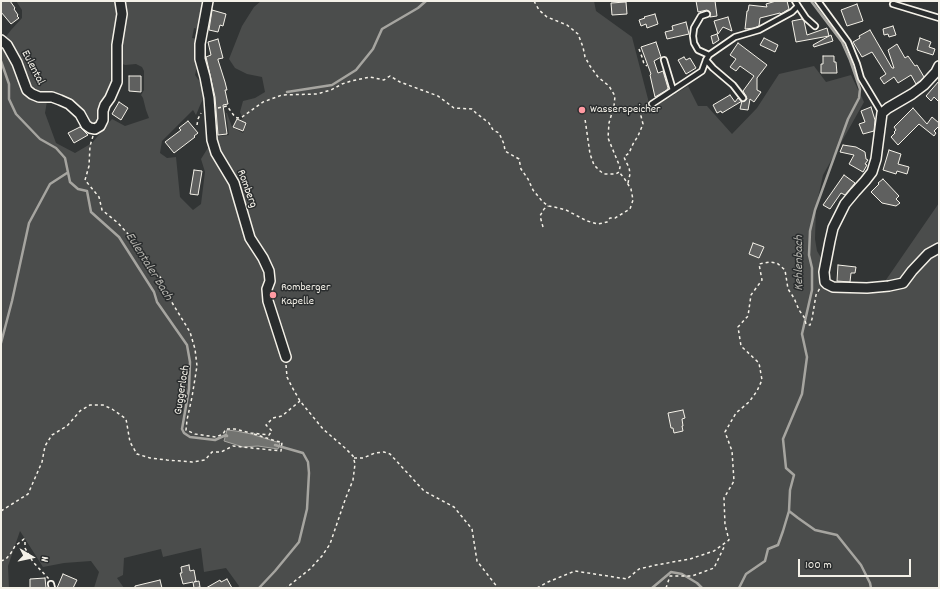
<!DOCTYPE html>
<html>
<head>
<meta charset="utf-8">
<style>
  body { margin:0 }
  #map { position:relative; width:940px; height:589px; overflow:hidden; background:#323535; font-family:Dekko,sans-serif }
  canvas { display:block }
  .frame { position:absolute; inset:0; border:2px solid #f4f1e8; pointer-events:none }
  .north { position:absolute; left:12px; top:537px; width:40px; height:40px; -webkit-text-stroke:3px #2a2d2e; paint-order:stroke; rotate:99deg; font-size:11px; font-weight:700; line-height:16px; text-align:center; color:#f4f1e8 }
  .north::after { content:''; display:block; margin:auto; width:14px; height:18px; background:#f4f1e8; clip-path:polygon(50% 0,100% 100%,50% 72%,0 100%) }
  .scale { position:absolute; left:798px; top:559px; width:113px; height:18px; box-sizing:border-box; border:2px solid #f4f1e8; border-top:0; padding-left:5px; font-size:12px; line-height:14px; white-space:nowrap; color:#f4f1e8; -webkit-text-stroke:3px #2a2d2e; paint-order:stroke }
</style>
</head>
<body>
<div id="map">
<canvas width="940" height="589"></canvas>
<div class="frame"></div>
<div class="north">N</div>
<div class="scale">100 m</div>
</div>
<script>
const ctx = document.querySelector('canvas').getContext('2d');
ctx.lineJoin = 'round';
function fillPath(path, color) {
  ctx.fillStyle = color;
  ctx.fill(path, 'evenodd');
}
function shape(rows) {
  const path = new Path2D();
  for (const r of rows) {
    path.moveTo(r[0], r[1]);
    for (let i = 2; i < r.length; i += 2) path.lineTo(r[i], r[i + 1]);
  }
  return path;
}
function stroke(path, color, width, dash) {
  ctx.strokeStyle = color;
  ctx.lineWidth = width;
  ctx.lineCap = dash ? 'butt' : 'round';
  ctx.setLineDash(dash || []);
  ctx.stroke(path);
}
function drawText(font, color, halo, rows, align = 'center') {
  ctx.font = font + ' Dekko,sans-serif';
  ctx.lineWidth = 3;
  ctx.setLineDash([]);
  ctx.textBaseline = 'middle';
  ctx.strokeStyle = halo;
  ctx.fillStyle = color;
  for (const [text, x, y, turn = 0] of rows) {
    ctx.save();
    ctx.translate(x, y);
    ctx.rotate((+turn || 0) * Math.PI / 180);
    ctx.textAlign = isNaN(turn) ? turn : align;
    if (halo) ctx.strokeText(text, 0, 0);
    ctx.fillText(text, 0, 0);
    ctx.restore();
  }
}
fillPath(shape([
  [16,1,207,1,202,30,194,28,192,38,200,39,199,59,195,75,203,86,204,98,201,103,196,115,193,110,162,141,160,153,167,158,176,157,180,197,193,210,201,204,205,172,201,159,211,143,212,137,229,135,226,113,227,113,232,127,243,133,247,123,239,120,243,119,240,112,243,101,255,98,265,92,262,77,247,74,235,68,229,59,242,26,254,7,261,1,594,1,596,11,632,37,648,99,649,110,688,86,698,106,707,106,732,134,757,108,779,74,814,66,826,82,851,75,864,102,823,175,816,207,815,239,817,251,823,261,820,282,827,290,879,290,939,203,939,588,238,588,239,586,226,568,204,572,201,548,163,557,161,549,124,558,123,575,117,578,124,588,94,588,99,572,91,561,64,563,43,567,20,531,8,566,9,588,1,588,1,43,11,30,22,18,22,10],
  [120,63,125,65,136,64,142,67,144,71,144,90,141,95,143,98,146,110,149,118,125,126,112,119,92,143,75,153,56,143,45,113,47,101,72,105,90,123,94,125,97,124,115,80]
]), '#4b4d4c');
const water = shape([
  [227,430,236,431,251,434,280,443,278,449,258,446,243,447,224,441,227,430]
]);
fillPath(water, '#727370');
stroke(water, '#a6a5a0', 1);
stroke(shape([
  [1,61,9,84,9,99,16,114,40,139,56,148,65,158,70,182,78,189,87,191,91,212,119,237,154,292,157,302,187,345,190,362,189,389,182,429,184,433,190,437,215,440,226,435,227,436],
  [287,92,332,85,356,70,373,49,382,29,418,8,426,1],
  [1,343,12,301,29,223,50,184,67,173],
  [789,511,798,518,815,530,837,535,861,565,870,583,871,588],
  [259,588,275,571,299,542,307,509,309,473,308,462,303,453,275,445],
  [652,588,671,572,682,574,697,583,702,588],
  [739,588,746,574,765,561,768,549,778,545,783,531,789,511,790,490,794,475,786,468,783,439,802,394,807,357,802,334,812,290,812,268,809,255,810,231,815,210,848,119,859,98,860,89,850,60,842,42,811,1]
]), '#a6a5a0', 2.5);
const building = shape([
  [1,1,10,1,15,8,14,9,18,15,17,16,19,18,11,24,1,12,1,1],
  [696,1,715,1,717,16,710,17,710,12,707,10,698,12,696,1],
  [776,1,787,1,789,9,781,14,780,13,760,18,759,26,754,28,745,29,747,11,748,11,749,5,767,7,766,4,776,1],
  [626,2,627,14,612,15,611,3,626,2],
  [857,4,863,21,847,26,841,10,857,4],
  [212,10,226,14,223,26,220,25,218,32,209,30,212,10],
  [655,14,658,24,647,28,646,24,641,26,639,20,645,18,644,17,655,14],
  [728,17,732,31,723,27,718,34,714,21,728,17],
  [802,19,804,21,807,35,827,28,829,36,831,35,833,41,814,47,813,45,829,36,796,42,792,21,802,19],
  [686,22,689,34,667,39,665,32,673,30,672,26,686,22],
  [893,26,896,35,889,37,888,34,884,35,883,29,893,26],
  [870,30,892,68,894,68,888,50,897,44,905,58,908,56,915,66,917,65,924,77,920,81,916,84,911,75,898,83,894,77,884,84,880,78,886,74,872,52,862,57,853,42,860,38,859,36,870,30],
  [717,34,719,40,713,44,711,36,717,34],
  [764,38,778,45,775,52,760,45,764,38],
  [920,38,931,42,929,47,935,49,933,55,917,50,920,38],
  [218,39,223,58,218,59,218,60,225,82,227,90,225,90,228,104,223,105,227,134,218,135,215,97,206,57,211,55,208,42,218,39],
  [656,42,661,57,654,61,658,73,663,71,668,88,667,90,655,97,650,75,651,74,641,47,656,42],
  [738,43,767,65,757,78,757,90,761,92,754,102,750,99,748,110,740,109,742,101,745,101,747,99,746,96,743,91,754,76,740,66,736,71,730,67,736,59,730,55,738,43],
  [823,56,834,56,834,62,836,62,837,73,821,73,821,64,823,64,823,56],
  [684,57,686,60,690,58,696,68,686,74,678,60,684,57],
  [129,76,141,76,141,92,129,91,129,76],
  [939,81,939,102,934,97,931,101,926,96,939,81],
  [730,95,735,102,738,98,742,101,722,113,721,111,717,113,713,105,730,95],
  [119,102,128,108,121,120,112,114,119,102],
  [871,107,875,120,874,131,863,134,859,124,865,122,861,111,871,107],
  [913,108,927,124,932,117,939,123,939,126,934,131,936,133,934,136,919,124,898,145,891,137,895,133,894,132,896,130,894,127,913,108],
  [237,119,246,123,243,131,233,127,237,119],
  [188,121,198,133,194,136,195,137,174,153,165,142,181,130,179,128,188,121],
  [80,127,88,135,74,143,68,133,80,127],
  [843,145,856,147,865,152,866,159,868,160,865,164,867,165,863,172,849,164,854,155,840,152,843,145],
  [889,150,901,154,898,164,909,167,907,174,897,171,896,174,883,170,889,150],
  [194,170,202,171,198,195,190,194,194,170],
  [844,175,855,183,845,195,841,193,830,209,823,205,844,175],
  [883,179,899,196,896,199,900,203,896,206,882,203,871,192,879,184,878,183,883,179],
  [753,243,764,247,759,258,749,254,753,243],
  [838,265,856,267,855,273,851,273,850,282,837,281,838,265],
  [683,410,685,418,682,419,683,426,682,426,683,431,674,433,673,428,671,428,668,413,683,410],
  [189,565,190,571,194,570,196,581,194,582,199,581,200,587,194,588,193,582,183,584,180,573,182,573,181,567,189,565],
  [63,574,77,580,73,588,57,588,63,574],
  [45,578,46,588,30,588,30,579,45,578],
  [227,579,232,588,206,588,220,580,221,582,227,579],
  [160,580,162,588,135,588,135,586,160,580]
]);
fillPath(building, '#5f605f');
stroke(building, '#f4f1e8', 1);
const service = shape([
  [818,1,848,42,857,64,861,78,882,113],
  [893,4,939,18],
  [798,6,806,18,815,26],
  [707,14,701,16,694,28,693,36,694,43,698,50,709,55],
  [664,60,673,90],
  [706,60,713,68,733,85,743,98],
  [652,104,702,71,706,60,709,55,735,37,759,30,792,12,798,6,795,1],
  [51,584,52,588]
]);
const minor = shape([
  [208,1,200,44,200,59,205,77,209,98,212,140,216,153,234,183,250,238,263,258,269,271,270,281,267,289,268,301,286,357],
  [1,40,7,45,17,63,24,82,27,90,32,94,39,97,52,97,60,100,69,104,80,114,86,125,90,128,95,129,100,126,103,120,103,111,105,105,110,98,117,82,117,45,122,14,120,1],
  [939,66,936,72,924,85,912,94,888,108,882,113,876,159,872,172,865,181,855,192,845,204,833,228,830,241,824,272,825,282,827,284,833,287,867,288,889,286,903,283,912,271,928,254,939,248]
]);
stroke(service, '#f4f1e8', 8);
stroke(minor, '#f4f1e8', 12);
stroke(shape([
  [534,1,539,10,547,17,567,25,578,34,583,47,585,57,590,66,598,77,609,86,615,96,614,106,609,123,608,138,620,167,619,172,616,174,604,174,600,171,594,165,590,154,585,119],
  [639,49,642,57,644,64,647,66],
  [218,108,227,106,235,117,238,118,242,117,263,102,282,95,317,94,331,90,342,84,351,81,370,77,384,80,390,76,400,82,438,96,454,108,472,109,476,113,489,123,493,130,499,133,504,144,505,151,519,159,521,169,528,179,533,190,542,201,548,206,554,207,566,210,587,221,598,224,607,222,610,218,615,218,630,209,633,200,631,189,624,178,619,172],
  [197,125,198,119,201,113],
  [93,136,90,146,89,166,85,180,99,197,102,210,118,223,128,234,153,270,162,279,168,296,190,332,195,349,197,366,192,397,187,420,186,430,195,434,216,437,223,434,226,429,235,429,251,433,269,435,272,431,266,425,273,418,282,416,300,401],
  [628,183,630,174,629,167,626,162,624,157,629,153,633,144,638,136,643,124,641,116,647,107],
  [543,227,540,216,544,209,548,206],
  [286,365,287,377,292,387,300,401,323,429,345,448,353,456,355,464,353,480,345,500,330,544,322,556,310,569,286,588],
  [354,458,363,458,375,453,384,452,390,454,424,491,454,507,472,529,477,561,498,588],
  [1,511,28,494,42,462,45,446,52,435,67,426,80,411,90,405,103,405,112,409,126,419,130,442,137,454,150,458,167,460,192,462,205,460,212,452,221,452,233,446,281,451,282,442,276,441,254,434],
  [1,561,6,559,11,553,15,546,24,539,25,540,25,548,33,562,49,579],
  [537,588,548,582,575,571,627,579,639,569,656,565,690,559,714,551,729,540,725,525,724,498,734,481,732,451,725,432,736,413,749,402,757,391,762,380,759,363,741,346,738,327,748,316,751,295,762,280,759,264,770,262,777,263,785,270,788,289,794,298,799,310,804,317,806,324,808,325,810,325,812,319,816,295,820,288],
  [666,588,670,576,692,576,714,568,725,545]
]), '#f4f1e8', 1.5, [3, 3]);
stroke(service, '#2a2d2e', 4.5);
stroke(minor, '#2a2d2e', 9);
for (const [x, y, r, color] of [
  [582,110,4,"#ff9aa2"],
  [273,295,4,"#ff9aa2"]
]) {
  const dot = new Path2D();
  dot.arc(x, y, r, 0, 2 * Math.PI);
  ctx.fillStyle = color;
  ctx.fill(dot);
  stroke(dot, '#2a2d2e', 1.5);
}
drawText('12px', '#f4f1e8', '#2a2d2e', [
  ["Eulental",32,68,63],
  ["Romberg",246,189,70],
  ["Guggerloch",183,390,-81]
]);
drawText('12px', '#f4f1e8', '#2a2d2e', [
  ["Wasserspeicher",590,110],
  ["Romberger",281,288],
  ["Kapelle",281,302]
], 'left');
drawText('italic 13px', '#b3b2ac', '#2a2d2e', [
  ["Kehlenbach",800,263,-90],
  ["Eulentaler Bach",148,267,58]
]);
</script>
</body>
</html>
